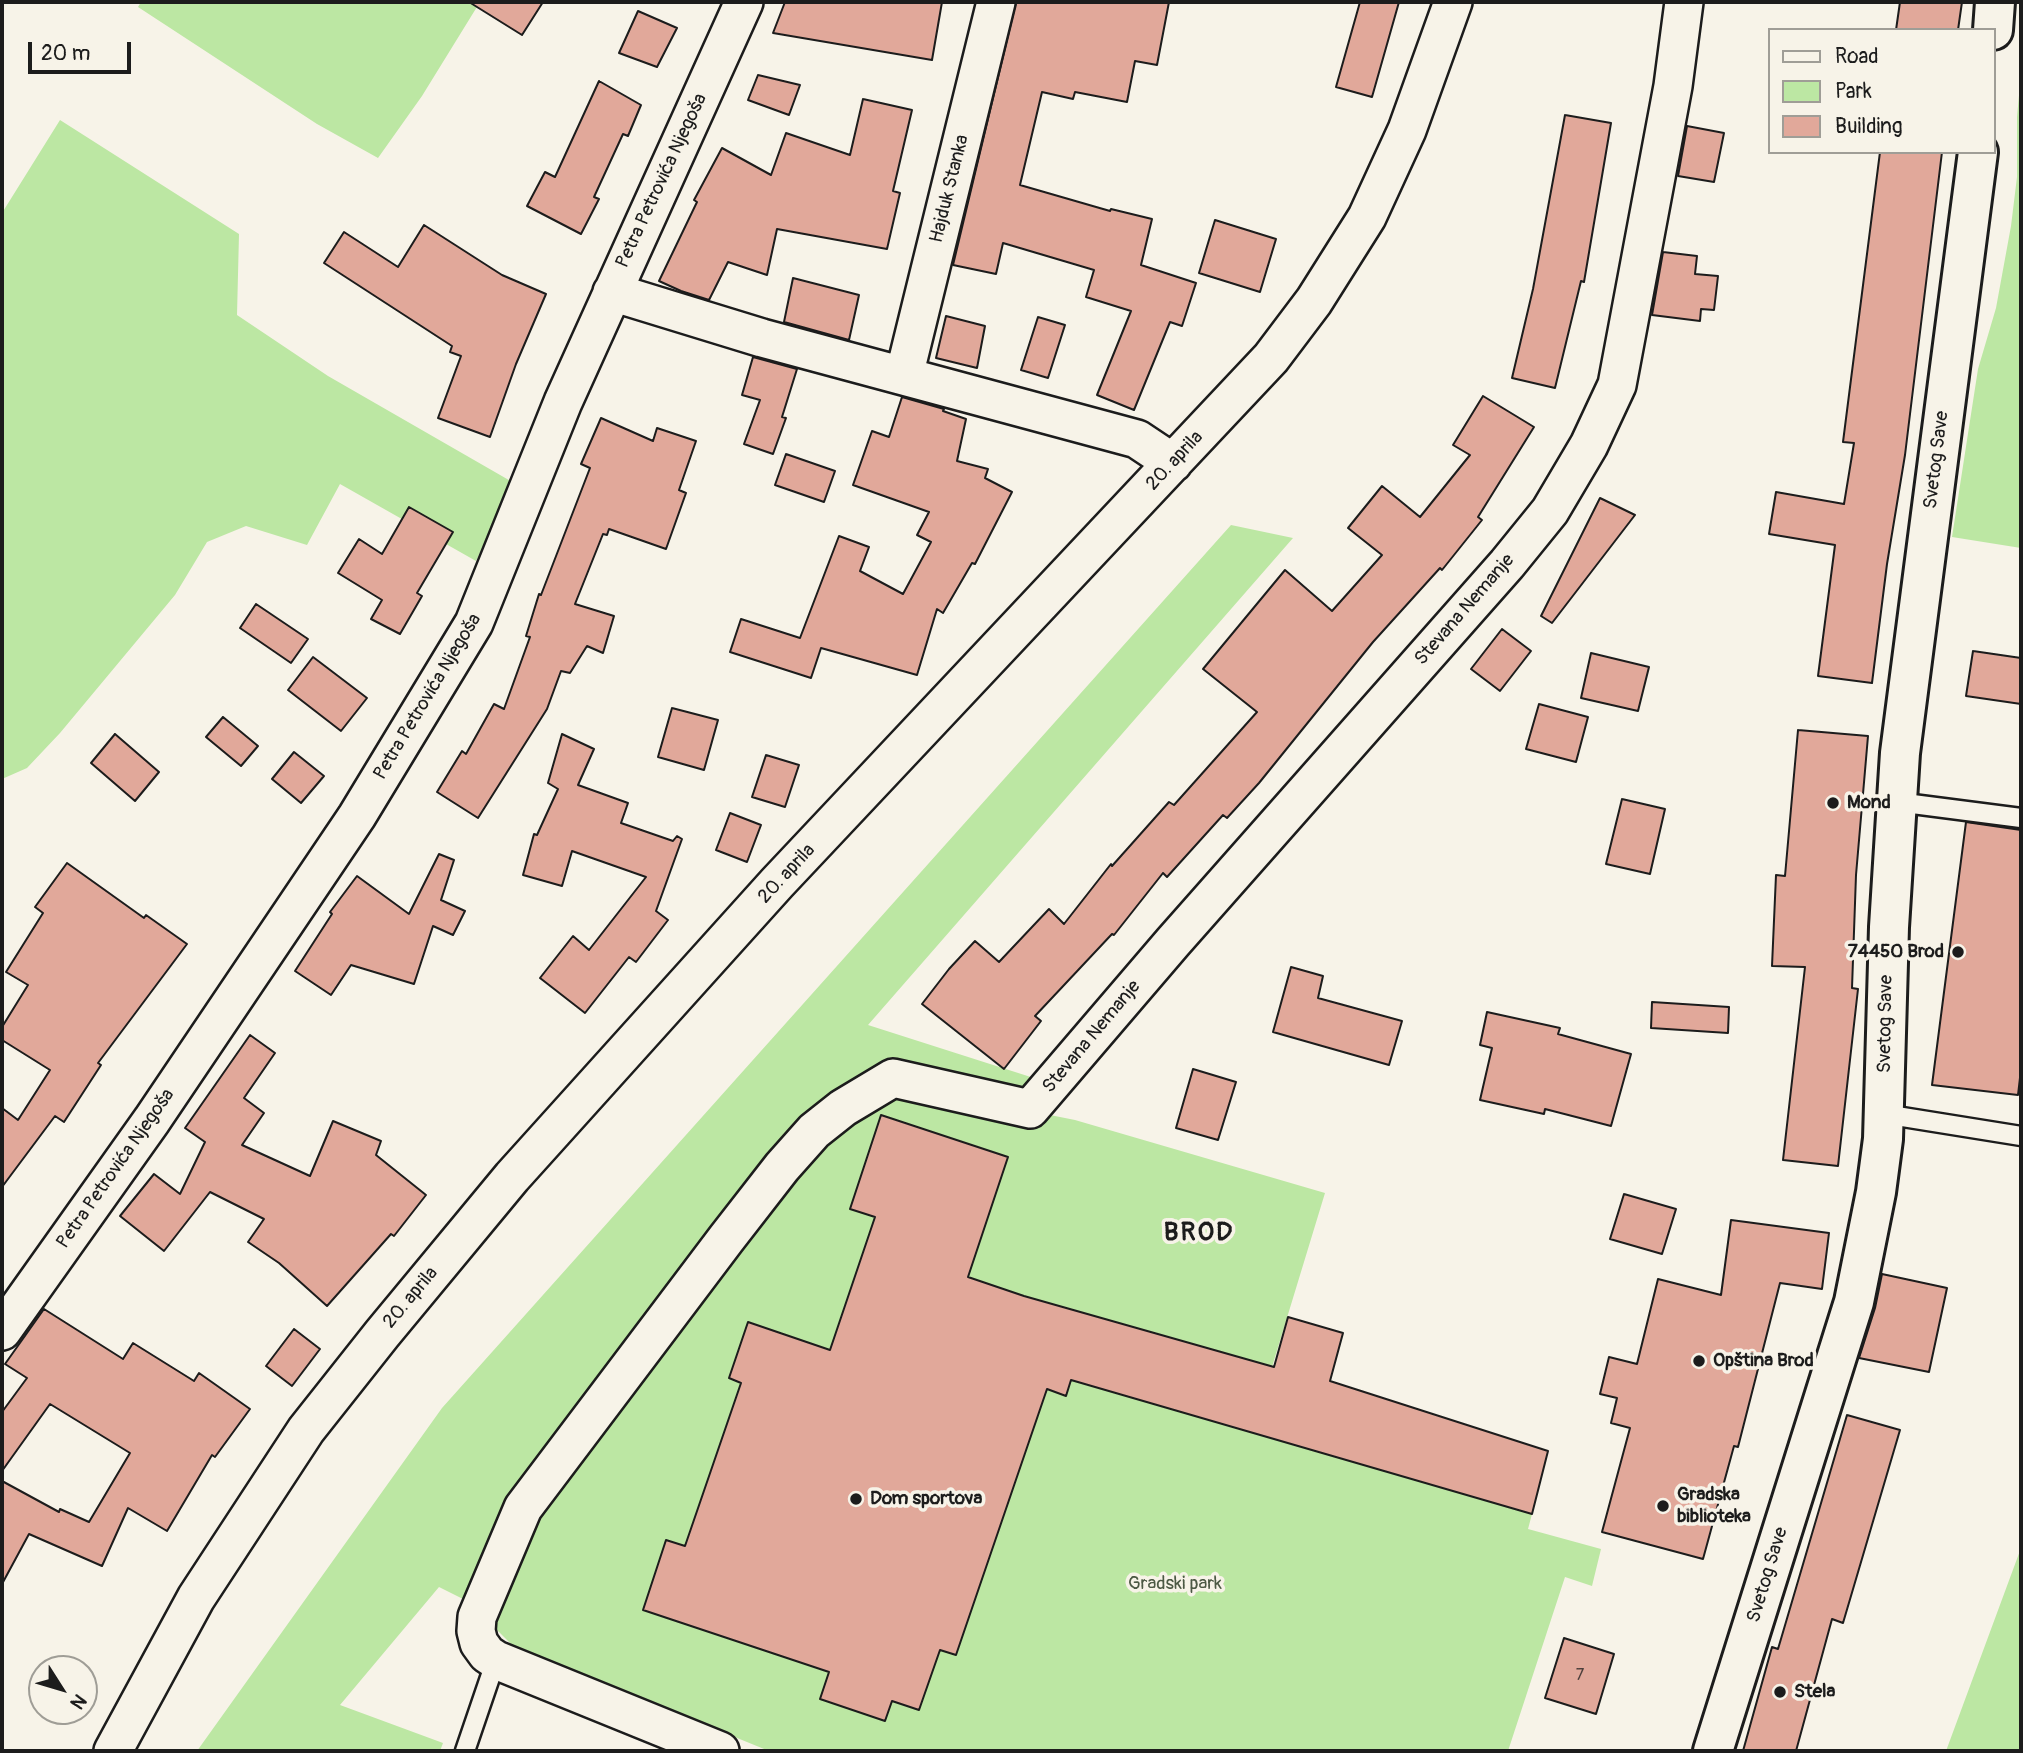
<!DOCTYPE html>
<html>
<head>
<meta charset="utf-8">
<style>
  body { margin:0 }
  #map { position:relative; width:2023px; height:1753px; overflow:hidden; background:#f7f3e8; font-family:Pangolin,sans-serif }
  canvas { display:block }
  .frame { position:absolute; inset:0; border:4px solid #1c1c1c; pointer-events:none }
  .legend { position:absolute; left:1768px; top:28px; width:228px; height:126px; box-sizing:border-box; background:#f7f3e8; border:2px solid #9f9d96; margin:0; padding:9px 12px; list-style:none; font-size:21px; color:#1c1c1c }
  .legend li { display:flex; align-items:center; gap:14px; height:35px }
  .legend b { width:35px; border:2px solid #9f9d96 }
  .north { position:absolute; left:28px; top:1655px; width:70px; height:70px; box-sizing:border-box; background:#f7f3e8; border:2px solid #9f9d96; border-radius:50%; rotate:127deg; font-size:19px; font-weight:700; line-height:28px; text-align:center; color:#1c1c1c }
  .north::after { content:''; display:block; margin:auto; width:24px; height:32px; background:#1c1c1c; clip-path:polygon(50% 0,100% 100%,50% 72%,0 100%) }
  .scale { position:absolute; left:28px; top:42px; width:103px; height:32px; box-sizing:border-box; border:4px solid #1c1c1c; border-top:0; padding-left:9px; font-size:21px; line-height:24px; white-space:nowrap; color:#1c1c1c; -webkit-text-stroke:5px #f7f3e8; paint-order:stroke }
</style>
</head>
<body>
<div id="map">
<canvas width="2023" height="1753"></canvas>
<div class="frame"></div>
<ul class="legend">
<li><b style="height:9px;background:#f7f3e8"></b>Road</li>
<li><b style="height:19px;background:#bce7a3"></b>Park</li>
<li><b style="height:19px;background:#e1a89a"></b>Building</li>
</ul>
<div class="north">N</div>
<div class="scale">20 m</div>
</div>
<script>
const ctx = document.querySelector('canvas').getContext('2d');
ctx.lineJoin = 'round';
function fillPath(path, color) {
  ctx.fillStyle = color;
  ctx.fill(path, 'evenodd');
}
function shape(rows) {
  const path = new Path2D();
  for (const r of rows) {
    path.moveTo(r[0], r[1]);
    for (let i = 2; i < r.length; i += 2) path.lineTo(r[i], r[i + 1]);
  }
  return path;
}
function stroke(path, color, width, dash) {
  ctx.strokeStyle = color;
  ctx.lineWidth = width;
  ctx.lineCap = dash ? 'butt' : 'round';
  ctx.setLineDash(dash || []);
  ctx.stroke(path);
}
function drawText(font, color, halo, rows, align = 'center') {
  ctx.font = font + ' Pangolin,sans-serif';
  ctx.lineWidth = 7;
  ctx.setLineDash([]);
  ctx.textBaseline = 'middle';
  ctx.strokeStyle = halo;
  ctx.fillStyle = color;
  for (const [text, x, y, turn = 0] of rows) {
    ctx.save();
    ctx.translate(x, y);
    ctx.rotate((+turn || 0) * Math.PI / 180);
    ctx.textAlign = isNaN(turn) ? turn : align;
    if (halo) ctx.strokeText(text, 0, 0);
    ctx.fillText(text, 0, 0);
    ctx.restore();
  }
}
fillPath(shape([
  [141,2,480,2,422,96,378,158,317,124,138,7],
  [2021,73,2021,548,1952,537,1978,369,1996,308,2011,226,2017,177,2017,117],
  [60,120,239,234,237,315,328,376,514,483,476,561,340,484,307,545,246,526,207,542,175,595,60,733,27,768,2,779,2,213],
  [1231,525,1293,538,868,1025,1062,1087,1050,1115,1075,1120,1325,1193,1272,1367,1025,1296,1071,1380,1532,1514,1528,1529,1601,1549,1592,1586,1565,1577,1508,1751,769,1751,514,1647,497,1630,493,1614,439,1587,340,1705,443,1743,440,1751,197,1751,442,1408],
  [2021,1548,2021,1751,1946,1751]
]), '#bce7a3');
const building = shape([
  [469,2,543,2,522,35,469,2],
  [785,2,942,2,932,60,773,33,785,2],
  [1016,2,1169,2,1157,65,1135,61,1127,102,1075,92,1073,99,1042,92,1020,185,1110,211,1111,209,1152,219,1141,265,1196,283,1182,326,1170,322,1134,410,1097,395,1131,311,1086,297,1094,270,1003,243,996,274,953,265,1016,2],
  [1360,2,1399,2,1372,97,1336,87,1360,2],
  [1900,2,1962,2,1958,30,1896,30,1900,2],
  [638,11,677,28,657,67,619,53,638,11],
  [758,75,800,85,789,115,748,100,758,75],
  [599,81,641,105,628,136,623,134,594,197,599,199,581,234,527,206,545,172,555,177,599,81],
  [863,99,912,110,893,191,900,193,887,249,777,229,767,275,728,262,709,300,681,291,659,281,697,202,694,200,722,148,771,175,786,133,850,155,863,99],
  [1565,115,1611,123,1584,282,1581,281,1555,388,1512,378,1533,289,1565,115],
  [1687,126,1724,133,1714,182,1678,176,1687,126],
  [1880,152,1942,152,1905,455,1887,564,1872,683,1818,676,1835,545,1769,534,1776,492,1844,504,1854,443,1843,442,1880,152],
  [1215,220,1276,239,1260,292,1199,273,1215,220],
  [424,225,502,275,546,294,516,364,490,437,438,418,461,356,450,352,452,346,324,263,344,232,398,267,424,225],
  [1663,252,1697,256,1695,274,1718,276,1714,310,1701,309,1700,321,1652,315,1663,252],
  [793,278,859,295,849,340,784,322,793,278],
  [946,316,985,326,977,368,936,358,946,316],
  [1038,317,1065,325,1048,378,1021,370,1038,317],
  [753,357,797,369,782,417,786,418,773,454,744,444,760,400,742,395,753,357],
  [1483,396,1534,427,1478,517,1482,520,1442,570,1440,568,1373,642,1259,783,1227,818,1223,815,1167,877,1163,873,1114,935,1112,934,1035,1016,1041,1021,1004,1069,922,1004,949,969,975,941,999,962,1049,909,1064,924,1111,864,1112,866,1169,802,1174,805,1257,712,1203,669,1285,570,1332,611,1382,555,1348,528,1382,486,1420,517,1470,455,1453,445,1483,396],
  [902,397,944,409,943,411,966,419,957,461,988,469,985,478,1012,492,975,564,972,563,943,613,937,609,917,675,821,648,811,678,730,652,741,619,800,638,839,536,869,547,860,571,903,594,931,542,917,535,929,512,853,485,872,431,889,437,902,397],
  [601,418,653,441,657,428,696,441,679,490,686,493,666,549,609,529,607,535,603,534,575,604,614,616,603,653,587,646,570,673,561,671,547,709,478,818,437,792,462,751,466,754,494,704,504,709,530,637,526,636,539,594,541,595,590,468,581,464,601,418],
  [786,454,835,471,824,502,775,485,786,454],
  [1600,498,1635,515,1552,623,1541,616,1600,498],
  [409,507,453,532,417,593,422,596,400,634,371,619,382,600,338,573,359,539,382,554,409,507],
  [256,604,308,639,291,663,240,628,256,604],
  [1502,629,1531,651,1500,691,1471,669,1502,629],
  [1973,651,2021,658,2021,704,1966,696,1973,651],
  [1591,653,1649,667,1638,711,1581,698,1591,653],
  [313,657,367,698,341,731,288,690,313,657],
  [1539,704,1588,717,1576,762,1526,749,1539,704],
  [672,708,718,720,704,770,658,757,672,708],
  [223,717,258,746,241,766,206,737,223,717],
  [1798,730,1868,736,1856,875,1852,988,1858,989,1838,1166,1783,1160,1805,967,1772,966,1776,875,1785,876,1798,730],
  [115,734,159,772,135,801,91,763,115,734],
  [562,734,594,749,578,785,628,803,621,823,673,841,677,836,682,839,656,911,668,920,636,962,629,957,585,1013,540,978,573,936,589,950,646,877,572,851,562,886,523,875,534,834,537,835,558,789,548,783,562,734],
  [294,752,324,776,301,803,272,779,294,752],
  [766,755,799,765,785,807,752,797,766,755],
  [1622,799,1665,809,1650,874,1606,864,1622,799],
  [730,813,761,825,747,862,716,850,730,813],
  [1966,822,2021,830,2021,1069,2018,1095,1932,1085,1966,822],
  [439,854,454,860,441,900,465,911,453,935,433,926,414,984,351,965,331,995,295,971,332,914,330,912,357,876,409,914,439,854],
  [67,863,144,918,146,915,187,944,98,1063,101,1065,64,1122,55,1116,2,1187,2,1108,18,1120,50,1070,2,1040,2,1027,28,985,6,972,43,913,35,907,67,863],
  [1291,967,1323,976,1318,998,1402,1021,1389,1065,1273,1032,1291,967],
  [1652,1002,1729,1007,1728,1033,1651,1028,1652,1002],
  [1487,1012,1560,1028,1558,1034,1631,1054,1611,1126,1545,1109,1544,1114,1480,1100,1492,1048,1480,1045,1487,1012],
  [250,1035,275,1053,244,1098,264,1113,242,1145,310,1176,333,1121,381,1141,376,1155,426,1195,394,1236,391,1234,327,1306,279,1263,248,1242,264,1219,210,1192,164,1251,120,1216,154,1174,180,1194,205,1142,185,1128,250,1035],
  [1193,1069,1236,1082,1218,1140,1176,1128,1193,1069],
  [881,1115,1008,1157,968,1277,1024,1296,1274,1367,1288,1317,1343,1333,1330,1381,1548,1451,1532,1514,1071,1380,1066,1396,1047,1389,956,1655,940,1650,919,1710,892,1701,885,1721,820,1699,829,1672,643,1610,666,1540,685,1546,741,1383,729,1378,748,1322,830,1350,875,1217,850,1209,881,1115],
  [1624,1194,1676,1209,1662,1254,1610,1239,1624,1194],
  [1731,1220,1829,1233,1822,1289,1780,1283,1738,1447,1734,1446,1703,1559,1602,1532,1630,1428,1611,1423,1617,1398,1600,1394,1609,1357,1637,1364,1658,1279,1721,1295,1731,1220],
  [1882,1274,1947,1288,1929,1372,1859,1358,1875,1308,1882,1274],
  [44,1309,123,1359,133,1343,194,1381,199,1373,250,1409,215,1457,212,1455,167,1531,128,1508,102,1566,29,1534,2,1584,2,1481,59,1512,60,1509,89,1522,130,1453,50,1404,2,1471,2,1412,27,1378,5,1364,44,1309],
  [294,1329,320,1349,292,1386,266,1366,294,1329],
  [1847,1415,1900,1430,1843,1623,1832,1619,1796,1751,1743,1751,1772,1647,1778,1649,1847,1415],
  [1564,1638,1614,1654,1596,1714,1545,1698,1564,1638]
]);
fillPath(building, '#e1a89a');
stroke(building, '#1c1c1c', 2);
const service = shape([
  [1897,802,2021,818],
  [1884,1114,2021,1136],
  [465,1751,496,1660]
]);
const minor = shape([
  [612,292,762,338,1137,439,1173,463],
  [904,376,996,2],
  [2,1331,152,1120,357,816,474,623,563,402,744,2],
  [113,1751,196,1598,306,1430,382,1334,512,1177,777,883,1271,358,1314,301,1367,217,1407,130,1453,2],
  [720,1751,496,1660,487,1654,479,1643,476,1631,477,1617,523,1508,726,1239,782,1167,814,1131,843,1108,893,1078,1030,1109,1173,942,1507,564,1550,511,1589,445,1617,385,1673,86,1684,2]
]);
const tertiary = shape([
  [1993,30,1995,2],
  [1713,1751,1854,1302,1876,1192,1883,1139,1889,927,1900,753,1978,152]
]);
stroke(service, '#1c1c1c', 23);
stroke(minor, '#1c1c1c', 42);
stroke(tertiary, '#1c1c1c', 44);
stroke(service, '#f7f3e8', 18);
stroke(minor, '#f7f3e8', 37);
stroke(tertiary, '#f7f3e8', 38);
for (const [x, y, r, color] of [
  [1833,803,7,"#1c1c1c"],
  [1958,952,7,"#1c1c1c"],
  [1699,1361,7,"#1c1c1c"],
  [856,1499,7,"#1c1c1c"],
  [1663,1506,7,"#1c1c1c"],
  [1780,1692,7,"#1c1c1c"]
]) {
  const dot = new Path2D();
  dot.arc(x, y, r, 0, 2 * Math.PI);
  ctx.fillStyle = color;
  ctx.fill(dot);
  stroke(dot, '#f7f3e8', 2.5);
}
drawText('16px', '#4d3f3c', null, [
  ["7",1580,1676]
]);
drawText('19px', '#1c1c1c', '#f7f3e8', [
  ["Petra Petrovića Njegoša",662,181,-65],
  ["Hajduk Stanka",950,189,-76],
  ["Svetog Save",1937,460,-83],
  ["20. aprila",1175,461,-47],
  ["Stevana Nemanje",1465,610,-49],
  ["Petra Petrovića Njegoša",428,697,-59],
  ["20. aprila",787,874,-47],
  ["Svetog Save",1886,1024,-89],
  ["Stevana Nemanje",1092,1037,-50],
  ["Petra Petrovića Njegoša",116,1169,-55],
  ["20. aprila",411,1298,-50],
  ["Svetog Save",1768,1575,-73]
]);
drawText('bold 19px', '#1c1c1c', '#f7f3e8', [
  ["Mond",1847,803],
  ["74450 Brod",1944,952,"right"],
  ["Opština Brod",1713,1361],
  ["Gradska",1677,1495],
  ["biblioteka",1677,1517],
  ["Dom sportova",870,1499],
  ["Stela",1794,1692]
], 'left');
drawText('19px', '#4c5944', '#f7f3e8', [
  ["Gradski park",1175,1584]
]);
ctx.letterSpacing = '2px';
drawText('bold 26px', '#1c1c1c', '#f7f3e8', [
  ["BROD",1199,1233]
]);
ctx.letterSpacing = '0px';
</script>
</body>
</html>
